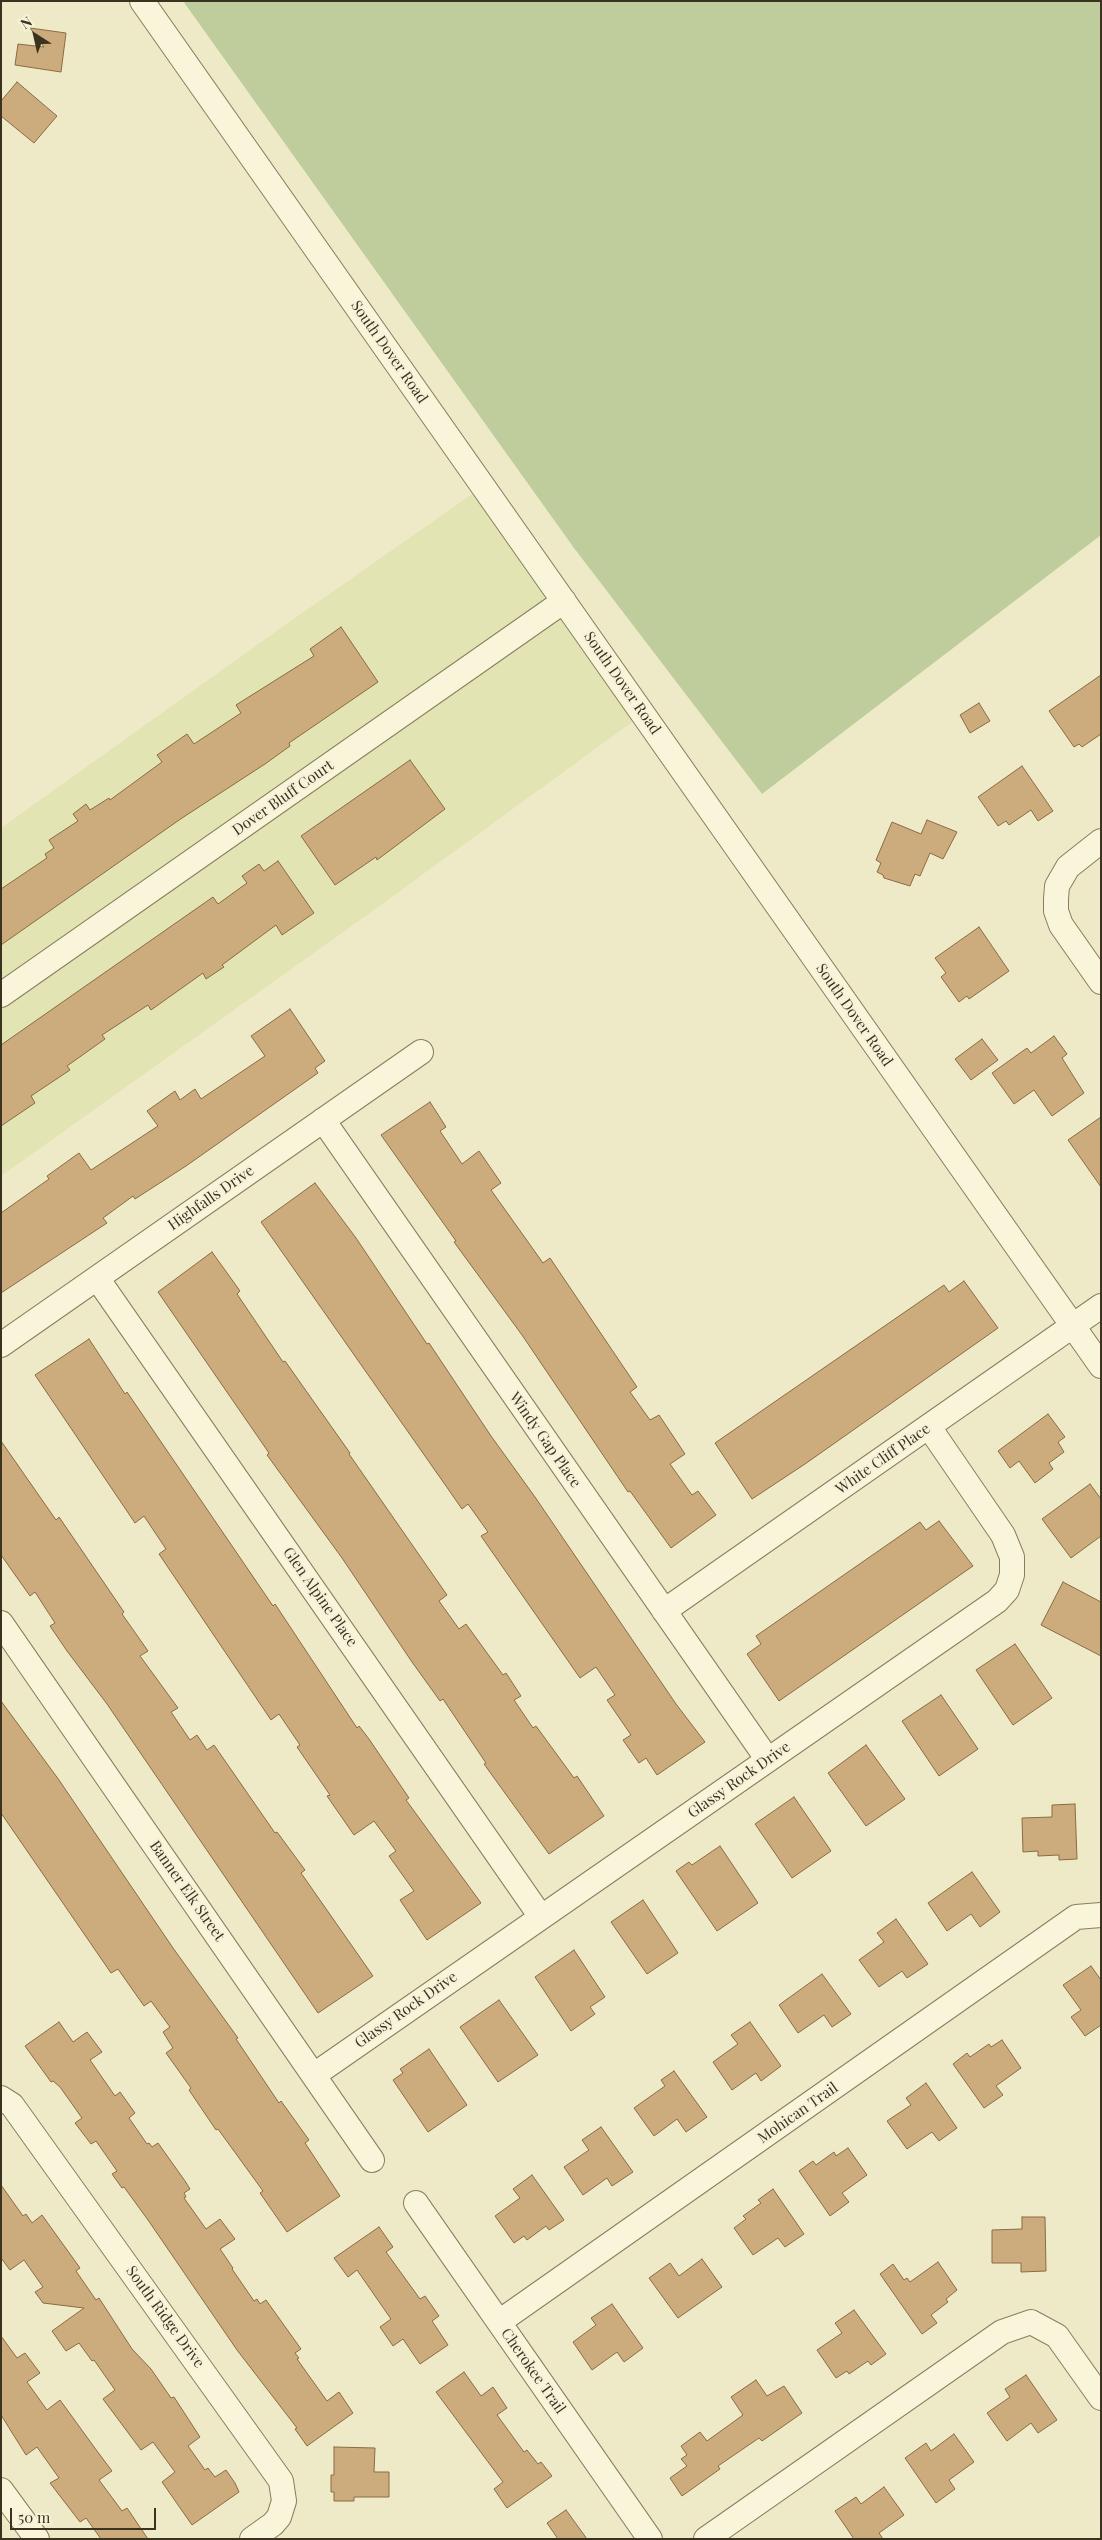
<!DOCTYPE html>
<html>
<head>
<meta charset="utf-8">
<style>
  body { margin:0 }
  #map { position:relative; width:1102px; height:2540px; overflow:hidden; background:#eeeac7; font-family:"Playfair Display",serif }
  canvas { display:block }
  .frame { position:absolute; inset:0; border:2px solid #3b3220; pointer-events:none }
  .north { position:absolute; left:10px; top:10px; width:50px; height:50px; -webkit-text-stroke:4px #f6f2d7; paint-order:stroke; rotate:325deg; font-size:14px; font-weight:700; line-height:20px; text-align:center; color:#3b3220 }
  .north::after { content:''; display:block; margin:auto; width:18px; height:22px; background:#3b3220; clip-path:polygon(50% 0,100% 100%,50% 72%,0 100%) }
  .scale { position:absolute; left:10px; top:2508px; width:146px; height:22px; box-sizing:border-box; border:2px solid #3b3220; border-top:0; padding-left:6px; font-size:15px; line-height:18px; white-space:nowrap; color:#3b3220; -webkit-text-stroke:4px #f6f2d7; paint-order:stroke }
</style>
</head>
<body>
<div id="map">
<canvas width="1102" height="2540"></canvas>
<div class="frame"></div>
<div class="north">N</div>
<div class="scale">50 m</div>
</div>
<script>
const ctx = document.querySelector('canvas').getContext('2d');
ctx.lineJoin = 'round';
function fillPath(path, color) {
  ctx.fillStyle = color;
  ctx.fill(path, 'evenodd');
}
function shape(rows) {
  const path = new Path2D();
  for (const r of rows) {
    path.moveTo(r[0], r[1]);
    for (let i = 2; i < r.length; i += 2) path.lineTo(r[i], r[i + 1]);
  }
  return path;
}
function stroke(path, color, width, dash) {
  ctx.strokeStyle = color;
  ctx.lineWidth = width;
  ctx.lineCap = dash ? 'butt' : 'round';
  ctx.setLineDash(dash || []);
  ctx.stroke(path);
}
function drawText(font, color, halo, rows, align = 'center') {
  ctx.font = font + ' "Playfair Display",serif';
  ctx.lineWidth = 4.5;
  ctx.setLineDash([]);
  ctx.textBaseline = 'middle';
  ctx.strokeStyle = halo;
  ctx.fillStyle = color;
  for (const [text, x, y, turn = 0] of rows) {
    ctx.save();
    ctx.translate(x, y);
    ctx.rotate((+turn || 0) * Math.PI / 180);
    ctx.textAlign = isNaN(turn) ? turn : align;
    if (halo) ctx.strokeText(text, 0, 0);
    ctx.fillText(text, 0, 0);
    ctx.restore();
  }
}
fillPath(shape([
  [475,492,549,597,1,981,1,828,285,625],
  [562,616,635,720,363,918,1,1176,1,1009]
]), '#e3e4b4');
fillPath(shape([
  [183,1,1101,1,1101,535,762,794,574,548]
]), '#becd9b');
const building = shape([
  [30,28,66,33,61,72,15,65,18,44,44,47,30,28],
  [17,82,57,116,34,143,1,116,1,101,17,82],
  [341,627,378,682,289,743,290,746,265,764,182,818,1,945,1,889,47,858,45,854,54,848,49,840,78,821,73,814,86,804,90,810,109,798,110,800,162,762,157,755,187,734,194,744,241,713,236,705,314,656,310,649,341,627],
  [1101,675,1101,734,1082,747,1079,744,1074,747,1049,711,1101,675],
  [979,703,990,721,970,733,960,715,979,703],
  [410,760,445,809,377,860,376,857,335,885,301,836,410,760],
  [1022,766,1053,811,1038,821,1031,810,1009,825,1006,821,998,826,978,797,1022,766],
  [927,820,957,832,943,859,930,853,920,876,915,874,910,886,884,878,883,875,877,872,881,863,876,860,892,822,921,834,927,820],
  [278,861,314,913,282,935,276,925,222,965,224,967,206,979,203,973,151,1010,148,1005,102,1035,105,1039,67,1066,70,1070,31,1096,35,1103,1,1126,1,1045,213,897,218,904,247,883,242,876,259,864,264,871,278,861],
  [979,927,1009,971,969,999,967,996,959,1002,941,977,946,973,935,958,979,927],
  [290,1009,325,1061,315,1068,318,1073,186,1166,135,1199,133,1196,103,1218,107,1223,1,1293,1,1213,49,1179,47,1176,79,1153,91,1170,158,1126,147,1111,175,1091,180,1100,195,1089,201,1099,265,1056,251,1036,290,1009],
  [1054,1036,1067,1054,1062,1058,1084,1093,1052,1116,1034,1090,1014,1104,992,1073,1027,1048,1031,1053,1054,1036],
  [982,1039,998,1060,971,1080,955,1059,982,1039],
  [430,1102,446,1127,440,1131,462,1164,479,1151,501,1183,491,1190,543,1263,550,1258,637,1387,630,1392,650,1420,659,1415,685,1454,670,1464,692,1495,698,1491,716,1515,671,1548,630,1491,628,1492,522,1335,454,1242,456,1241,381,1135,430,1102],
  [1101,1117,1101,1187,1068,1140,1101,1117],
  [315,1183,356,1238,427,1344,429,1343,491,1436,535,1497,676,1704,705,1742,657,1775,646,1758,639,1763,623,1740,631,1735,607,1700,615,1695,596,1667,580,1678,481,1536,488,1532,468,1504,462,1509,446,1486,261,1222,315,1183],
  [212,1252,240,1291,237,1294,283,1362,285,1361,350,1453,349,1454,447,1595,439,1601,459,1629,466,1624,503,1675,506,1673,521,1696,514,1700,533,1728,536,1726,574,1778,577,1776,604,1816,549,1854,484,1764,486,1763,443,1699,440,1701,412,1662,342,1558,267,1455,269,1453,158,1292,212,1252],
  [964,1281,998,1328,805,1464,752,1499,715,1443,944,1285,949,1292,964,1281],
  [89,1339,125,1394,127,1392,273,1606,275,1604,357,1728,359,1726,369,1739,409,1798,406,1800,481,1903,427,1940,400,1900,414,1891,389,1856,396,1851,374,1821,354,1835,327,1796,330,1795,297,1747,300,1745,279,1714,271,1720,159,1554,166,1549,144,1516,135,1523,35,1375,89,1339],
  [1048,1414,1065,1437,1058,1442,1064,1452,1049,1463,1053,1469,1035,1483,1019,1461,1010,1468,998,1451,1048,1414],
  [1,1441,56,1520,59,1517,124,1612,122,1614,148,1651,140,1656,178,1708,171,1712,190,1740,197,1735,207,1750,214,1745,275,1833,277,1832,305,1870,301,1873,373,1976,318,2013,107,1704,67,1651,50,1626,55,1623,35,1592,30,1596,1,1555,1,1441],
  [1090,1484,1101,1499,1101,1536,1071,1558,1042,1519,1090,1484],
  [939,1521,973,1566,779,1701,747,1654,761,1644,756,1636,920,1522,926,1530,939,1521],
  [1063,1582,1101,1602,1101,1656,1041,1625,1063,1582],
  [1015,1644,1052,1698,1013,1725,976,1670,1015,1644],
  [941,1695,978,1749,939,1776,902,1721,941,1695],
  [1,1701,59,1780,173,1948,238,2038,236,2039,279,2103,281,2101,309,2140,305,2143,340,2196,287,2232,260,2193,263,2191,218,2129,216,2130,189,2090,191,2088,166,2053,173,2048,163,2032,170,2027,151,2001,144,2006,118,1969,111,1973,1,1813,1,1701],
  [866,1745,905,1799,866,1826,828,1773,866,1745],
  [794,1797,831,1851,792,1878,755,1824,794,1797],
  [1075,1804,1077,1859,1059,1860,1059,1855,1038,1856,1038,1851,1023,1852,1022,1818,1052,1817,1052,1805,1075,1804],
  [720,1846,758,1903,717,1931,676,1871,689,1862,692,1865,720,1846],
  [972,1872,1000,1912,980,1927,971,1914,947,1931,928,1903,972,1872],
  [643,1900,678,1953,647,1974,611,1922,643,1900],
  [896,1919,928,1964,907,1978,902,1971,879,1987,859,1960,884,1942,877,1933,896,1919],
  [574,1950,605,1997,590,2007,595,2014,571,2031,535,1977,574,1950],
  [1091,1966,1101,1980,1101,2025,1085,2036,1071,2017,1081,2010,1063,1985,1091,1966],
  [822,1974,851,2014,832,2027,824,2015,798,2033,779,2005,822,1974],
  [499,2000,538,2055,498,2082,460,2027,499,2000],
  [59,2022,73,2042,87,2032,102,2052,90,2060,115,2096,120,2092,135,2113,129,2118,147,2144,149,2143,152,2147,158,2143,185,2181,190,2189,184,2193,186,2197,184,2198,206,2229,220,2219,235,2239,220,2249,233,2268,232,2269,254,2301,257,2299,260,2304,266,2300,301,2349,295,2353,299,2358,297,2359,327,2401,339,2392,353,2413,307,2446,295,2429,297,2428,237,2350,148,2220,124,2187,122,2188,112,2174,117,2171,96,2141,91,2144,75,2123,82,2118,60,2087,53,2081,51,2082,25,2046,59,2022],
  [750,2022,781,2066,761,2081,756,2073,732,2090,713,2062,738,2044,731,2035,750,2022],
  [1002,2040,1021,2068,996,2086,1003,2095,984,2108,953,2064,967,2053,970,2057,989,2044,991,2047,1002,2040],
  [429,2049,467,2105,428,2132,393,2080,403,2073,400,2069,429,2049],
  [674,2071,707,2117,686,2132,677,2119,654,2136,634,2108,665,2086,661,2080,674,2071],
  [926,2083,957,2128,939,2141,932,2132,907,2149,887,2121,911,2105,906,2098,926,2083],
  [601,2127,633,2172,612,2186,607,2178,583,2195,564,2167,589,2150,582,2140,601,2127],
  [848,2148,867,2175,842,2193,849,2202,830,2216,799,2171,813,2161,816,2165,834,2152,836,2156,848,2148],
  [532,2175,564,2220,549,2230,546,2226,527,2240,524,2236,514,2243,495,2216,520,2198,513,2189,532,2175],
  [1,2185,23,2216,26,2214,32,2223,42,2215,80,2268,76,2271,96,2300,99,2298,132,2349,151,2369,171,2398,174,2397,200,2437,188,2446,205,2470,208,2468,215,2477,226,2470,235,2483,239,2492,192,2525,162,2482,175,2472,153,2442,141,2450,103,2399,115,2390,94,2360,92,2361,79,2343,66,2351,52,2331,84,2308,43,2303,35,2292,43,2287,24,2260,10,2270,1,2258,1,2185],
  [773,2189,804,2234,785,2247,778,2238,753,2255,734,2228,746,2219,743,2216,761,2203,758,2200,773,2189],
  [1022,2217,1045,2217,1046,2271,1021,2272,1021,2263,992,2263,992,2230,1022,2229,1022,2217],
  [379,2227,393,2247,386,2252,420,2299,425,2296,439,2316,432,2321,448,2345,420,2364,403,2339,393,2346,380,2327,391,2319,357,2270,348,2277,334,2258,379,2227],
  [702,2259,722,2287,678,2318,649,2278,670,2263,679,2276,702,2259],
  [938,2262,957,2290,946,2299,948,2302,931,2315,937,2323,922,2334,880,2274,893,2264,904,2280,907,2278,910,2282,938,2262],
  [612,2304,643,2348,624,2362,617,2352,592,2370,573,2342,596,2325,591,2318,612,2304],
  [854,2310,886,2354,871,2365,868,2361,849,2374,847,2371,836,2378,817,2350,842,2333,835,2323,854,2310],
  [1,2336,17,2358,25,2353,40,2373,27,2382,47,2410,60,2400,97,2451,112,2471,99,2480,122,2511,127,2508,148,2539,101,2539,86,2518,80,2522,50,2483,59,2478,37,2447,26,2455,1,2415,1,2336],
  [464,2372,481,2396,493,2387,507,2408,497,2415,524,2452,527,2450,538,2464,541,2462,552,2476,507,2508,494,2489,503,2482,436,2392,464,2372],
  [1026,2375,1057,2420,1038,2433,1031,2423,1007,2441,987,2413,1010,2397,1005,2389,1026,2375],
  [756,2380,767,2396,784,2386,802,2413,762,2441,759,2438,718,2466,720,2469,682,2496,670,2478,687,2466,681,2459,687,2455,681,2446,700,2432,707,2441,743,2415,731,2397,756,2380],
  [954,2434,974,2462,949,2480,955,2489,936,2503,905,2458,926,2443,931,2451,954,2434],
  [334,2447,375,2448,374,2472,389,2472,389,2497,354,2497,354,2501,334,2501,334,2492,331,2492,331,2475,334,2475,334,2447],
  [884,2487,904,2515,879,2533,883,2539,854,2539,835,2511,856,2497,861,2504,884,2487],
  [566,2510,587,2539,558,2539,547,2523,566,2510]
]);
fillPath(building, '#ccac7d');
stroke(building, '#8a6b42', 1);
const minor = shape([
  [142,1,1101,1366],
  [1101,841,1068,867,1057,886,1056,899,1056,911,1061,925,1101,982],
  [1,995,564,601],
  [323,1120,768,1760],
  [97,1278,541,1917],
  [1,1345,421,1052],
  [664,1611,1101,1306],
  [1,1623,372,2160],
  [314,2075,997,1601,1007,1590,1012,1575,1012,1557,1003,1535,929,1427],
  [1,2098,12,2105,281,2481,284,2501,279,2517,273,2524,252,2539],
  [416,2203,650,2539],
  [499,2322,1076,1917,1101,1915],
  [1,2490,37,2539],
  [706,2539,1002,2332,1031,2322,1057,2336,1101,2398]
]);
stroke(minor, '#8a7d5c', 26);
stroke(minor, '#f9f5db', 24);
drawText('15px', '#3b3220', '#f6f2d7', [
  ["South Dover Road",389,352,55],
  ["South Dover Road",622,683,55],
  ["Dover Bluff Court",283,798,-35],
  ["South Dover Road",854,1015,55],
  ["Highfalls Drive",211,1198,-35],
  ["Windy Gap Place",545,1440,55],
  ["White Cliff Place",883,1459,-35],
  ["Glen Alpine Place",320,1597,55],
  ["Glassy Rock Drive",739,1780,-35],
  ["Banner Elk Street",187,1891,55],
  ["Glassy Rock Drive",406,2010,-35],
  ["Mohican Trail",798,2113,-35],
  ["South Ridge Drive",165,2317,54],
  ["Cherokee Trail",533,2371,55]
]);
</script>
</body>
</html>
